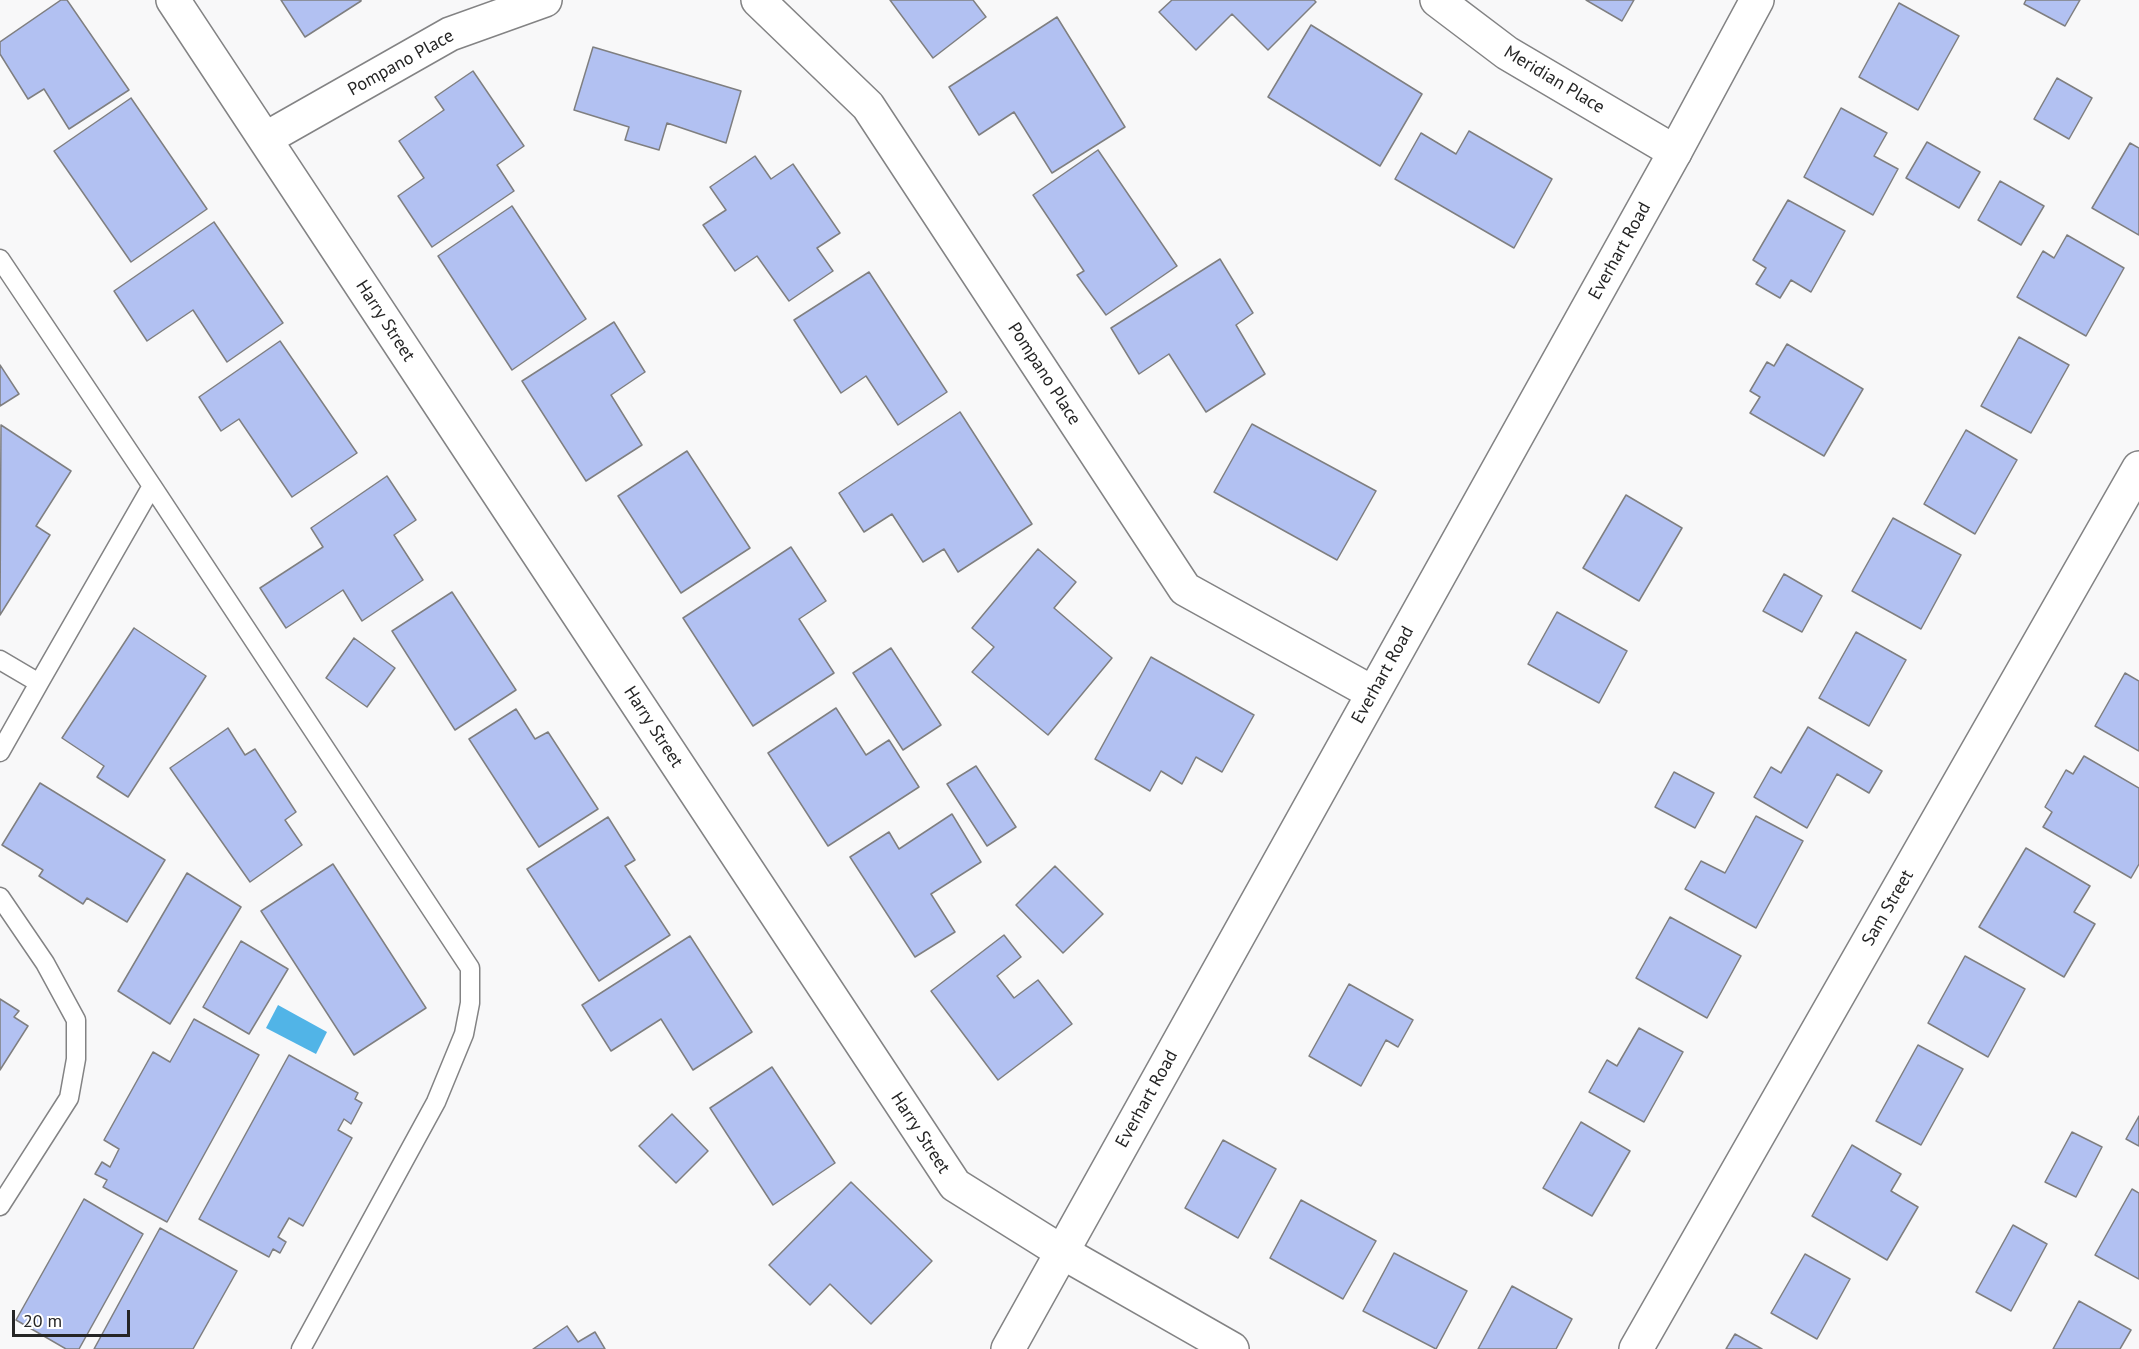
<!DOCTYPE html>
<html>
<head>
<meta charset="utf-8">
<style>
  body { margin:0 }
  #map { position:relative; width:2139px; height:1349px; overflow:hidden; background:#f8f8f9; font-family:"PT Sans",sans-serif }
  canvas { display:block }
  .scale { position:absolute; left:12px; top:1310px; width:118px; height:27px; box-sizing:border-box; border:3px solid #252525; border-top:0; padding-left:8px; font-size:18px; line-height:21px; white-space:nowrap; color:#252525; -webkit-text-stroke:4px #fff; paint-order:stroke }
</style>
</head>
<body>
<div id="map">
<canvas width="2139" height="1349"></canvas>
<div class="scale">20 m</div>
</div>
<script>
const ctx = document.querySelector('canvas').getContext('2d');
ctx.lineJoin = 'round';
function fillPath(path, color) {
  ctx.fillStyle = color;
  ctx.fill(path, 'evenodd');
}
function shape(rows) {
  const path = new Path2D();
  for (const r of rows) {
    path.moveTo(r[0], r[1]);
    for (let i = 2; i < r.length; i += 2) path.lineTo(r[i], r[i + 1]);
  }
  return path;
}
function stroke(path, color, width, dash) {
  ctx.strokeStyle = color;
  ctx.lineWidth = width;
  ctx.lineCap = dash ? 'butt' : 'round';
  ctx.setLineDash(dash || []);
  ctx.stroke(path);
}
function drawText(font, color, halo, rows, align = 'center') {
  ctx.font = font + ' "PT Sans",sans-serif';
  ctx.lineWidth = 5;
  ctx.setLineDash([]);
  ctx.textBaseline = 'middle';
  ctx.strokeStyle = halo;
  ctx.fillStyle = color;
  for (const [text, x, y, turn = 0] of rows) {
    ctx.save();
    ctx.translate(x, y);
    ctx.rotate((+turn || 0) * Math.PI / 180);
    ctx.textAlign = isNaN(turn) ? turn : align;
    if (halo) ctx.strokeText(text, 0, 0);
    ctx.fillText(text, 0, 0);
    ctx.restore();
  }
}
fillPath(shape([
  [278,1005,327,1032,316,1054,266,1028]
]), '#51b4e7');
const building = shape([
  [61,0,67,0,129,90,69,129,44,89,28,99,0,54,0,42,61,0],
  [281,0,361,0,361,1,305,37,281,0],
  [890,0,973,0,986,17,933,58,890,0],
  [1172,0,1314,0,1316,2,1268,50,1232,14,1196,50,1159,12,1172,0],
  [1586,0,1634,0,1622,21,1586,0],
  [2026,0,2080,0,2065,26,2024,4,2026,0],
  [1899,3,1959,36,1918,110,1859,77,1899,3],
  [1057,17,1125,127,1052,173,1014,112,979,135,949,87,1057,17],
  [1311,25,1422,94,1380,166,1268,97,1311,25],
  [593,47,741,91,726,143,667,123,659,150,625,140,629,127,574,110,593,47],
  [473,71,524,146,497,165,514,191,432,247,398,196,424,178,399,141,444,110,435,97,473,71],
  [2057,78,2092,98,2069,139,2034,119,2057,78],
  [131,98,207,209,131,262,54,151,131,98],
  [1841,108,1887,133,1874,156,1898,169,1873,215,1804,177,1841,108],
  [1469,131,1552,179,1514,248,1395,179,1421,133,1456,154,1469,131],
  [1927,142,1980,172,1959,208,1906,178,1927,142],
  [2130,143,2139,148,2139,235,2092,208,2130,143],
  [1098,150,1177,266,1106,315,1077,275,1084,271,1033,195,1098,150],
  [755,156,771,179,793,164,840,233,817,248,833,271,789,301,757,256,735,271,703,225,726,210,710,187,755,156],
  [2000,181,2044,206,2021,245,1978,220,2000,181],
  [1788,200,1845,231,1811,292,1791,280,1780,298,1756,284,1766,268,1753,260,1788,200],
  [512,206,586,319,512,370,438,256,512,206],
  [214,222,283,323,227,362,193,310,147,341,114,291,214,222],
  [2067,235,2124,268,2086,336,2017,297,2043,251,2054,258,2067,235],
  [1220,259,1253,313,1236,325,1265,374,1206,412,1169,354,1139,374,1111,328,1220,259],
  [869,272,947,392,898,425,866,376,841,393,794,320,869,272],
  [614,322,645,372,611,395,642,445,586,481,522,381,614,322],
  [2019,337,2069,365,2031,433,1981,406,2019,337],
  [280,341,357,453,292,497,239,419,221,431,199,397,280,341],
  [1787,344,1863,389,1824,456,1750,413,1760,397,1750,391,1767,362,1774,366,1787,344],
  [0,365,19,394,0,406,0,365],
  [960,412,1032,524,958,572,944,549,923,562,892,514,864,532,839,493,960,412],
  [1252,424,1376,491,1337,560,1214,492,1252,424],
  [1,425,71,471,36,526,50,535,0,615,1,425],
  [1966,430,2017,460,1975,534,1924,504,1966,430],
  [687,451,750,548,681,593,618,496,687,451],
  [387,476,416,520,394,535,423,580,362,621,343,590,286,628,260,588,323,547,311,528,387,476],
  [1626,495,1682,528,1639,601,1583,568,1626,495],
  [1893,518,1961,555,1921,629,1852,591,1893,518],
  [791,547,826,601,799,619,834,673,753,726,683,618,791,547],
  [1038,549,1076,582,1054,608,1112,658,1048,735,972,672,994,647,972,628,1038,549],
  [1784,574,1822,596,1802,632,1763,611,1784,574],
  [452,592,516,690,455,730,392,631,452,592],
  [1557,612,1627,651,1599,703,1528,664,1557,612],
  [134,628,206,676,128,797,97,777,104,766,62,738,134,628],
  [1856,632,1906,660,1869,726,1819,698,1856,632],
  [354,638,395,668,367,707,326,678,354,638],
  [891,648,941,725,903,750,853,673,891,648],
  [1151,657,1254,715,1222,772,1196,757,1182,784,1161,771,1150,791,1095,759,1151,657],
  [2125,673,2139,681,2139,751,2095,726,2125,673],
  [836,708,866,755,889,740,919,787,828,846,768,753,836,708],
  [516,709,535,739,548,732,598,809,539,847,469,739,516,709],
  [1808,727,1882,771,1869,793,1837,774,1807,828,1754,797,1771,767,1781,773,1808,727],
  [228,728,245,755,255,749,296,812,285,820,302,845,250,882,170,768,228,728],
  [2084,756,2139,788,2139,864,2131,878,2043,827,2052,812,2045,807,2066,770,2073,774,2084,756],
  [976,766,1016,827,987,846,947,784,976,766],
  [1674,772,1714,793,1695,828,1655,807,1674,772],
  [40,783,165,860,127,922,87,898,83,904,39,876,43,870,2,845,40,783],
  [952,814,981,862,931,894,955,932,915,957,850,857,889,832,899,849,952,814],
  [1756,816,1803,841,1756,928,1685,889,1701,861,1725,873,1756,816],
  [608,817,635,860,625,866,670,935,599,981,527,869,608,817],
  [2026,848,2090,886,2074,912,2095,924,2064,977,1979,927,2026,848],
  [333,864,426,1008,354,1055,261,911,333,864],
  [1055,866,1103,914,1063,953,1016,905,1055,866],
  [187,873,241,907,170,1024,118,991,187,873],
  [1670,917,1741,956,1707,1018,1636,978,1670,917],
  [1004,935,1021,957,997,976,1014,998,1038,980,1072,1024,998,1080,931,991,1004,935],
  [690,936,752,1032,693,1070,661,1019,611,1051,582,1005,690,936],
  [241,941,288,969,249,1034,203,1007,241,941],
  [1965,956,2025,989,1988,1057,1928,1023,1965,956],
  [1349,984,1413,1020,1398,1047,1386,1040,1361,1086,1309,1056,1349,984],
  [0,999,19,1011,14,1017,28,1026,0,1070,0,999],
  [194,1019,259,1055,167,1222,103,1187,107,1180,95,1174,102,1162,110,1167,119,1149,104,1140,153,1052,170,1062,194,1019],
  [1639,1028,1683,1052,1644,1122,1589,1092,1607,1060,1617,1066,1639,1028],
  [1918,1045,1963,1069,1921,1145,1876,1121,1918,1045],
  [289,1055,358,1093,355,1099,362,1103,351,1124,344,1119,338,1130,352,1138,303,1226,289,1218,278,1237,286,1242,280,1253,273,1249,269,1257,199,1219,289,1055],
  [772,1067,835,1163,773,1205,710,1108,772,1067],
  [672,1114,708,1151,676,1183,639,1146,672,1114],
  [2139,1116,2139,1146,2126,1139,2139,1116],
  [1581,1122,1630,1151,1592,1216,1543,1188,1581,1122],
  [2072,1132,2102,1147,2076,1197,2045,1182,2072,1132],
  [1223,1140,1276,1169,1238,1238,1185,1208,1223,1140],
  [1852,1145,1901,1174,1891,1191,1918,1207,1887,1260,1812,1216,1852,1145],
  [851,1182,932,1261,871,1324,830,1284,810,1305,769,1265,851,1182],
  [2132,1189,2139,1193,2139,1279,2095,1255,2132,1189],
  [84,1199,143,1234,79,1349,66,1349,16,1320,84,1199],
  [1301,1200,1376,1241,1343,1299,1270,1258,1301,1200],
  [2013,1225,2047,1244,2011,1311,1976,1292,2013,1225],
  [160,1228,237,1271,193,1349,94,1349,160,1228],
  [1394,1253,1467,1291,1436,1349,1363,1311,1394,1253],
  [1805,1254,1850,1279,1817,1339,1771,1313,1805,1254],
  [1512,1286,1572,1319,1556,1349,1478,1349,1512,1286],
  [2079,1301,2131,1330,2120,1349,2053,1349,2079,1301],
  [567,1326,578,1342,595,1332,605,1349,533,1349,567,1326],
  [1735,1334,1762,1349,1726,1349,1735,1334]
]);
fillPath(building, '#b2c1f2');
stroke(building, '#7f7f80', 1.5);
const service = shape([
  [0,259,152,486,39,683,0,660],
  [152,486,470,968,470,1003,464,1034,436,1102,301,1349],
  [0,752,39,683],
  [0,897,45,963,76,1020,76,1059,69,1098,0,1206]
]);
const minor = shape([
  [173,0,955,1185,1062,1252,1232,1349],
  [758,0,868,106,1185,589,1373,693],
  [1437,0,1507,53,1675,152],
  [265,139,450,34,545,0],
  [1636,1349,2139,468]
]);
const secondary = shape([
  [1008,1349,1675,152,1757,0]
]);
stroke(service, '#838384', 21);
stroke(minor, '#838384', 36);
stroke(secondary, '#838384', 36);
stroke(service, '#fff', 18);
stroke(minor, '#fff', 33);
stroke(secondary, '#fff', 33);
drawText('18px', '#252525', '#fff', [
  ["Pompano Place",401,63,-29],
  ["Meridian Place",1554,80,31],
  ["Everhart Road",1620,251,-61],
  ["Harry Street",385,321,57],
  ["Pompano Place",1044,374,57],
  ["Everhart Road",1383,675,-61],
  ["Harry Street",653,727,57],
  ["Sam Street",1888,908,-60],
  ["Everhart Road",1147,1099,-61],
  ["Harry Street",920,1133,57]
]);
</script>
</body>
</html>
